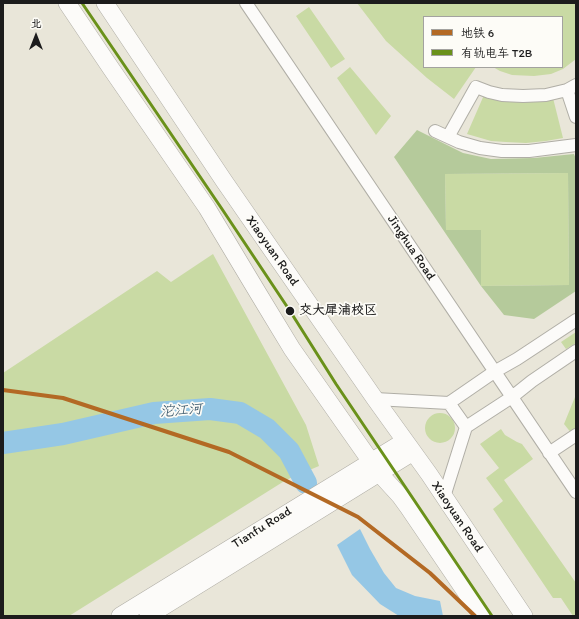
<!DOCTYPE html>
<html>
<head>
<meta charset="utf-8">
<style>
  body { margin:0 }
  #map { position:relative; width:579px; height:619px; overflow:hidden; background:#e9e6d9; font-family:Itim,"LXGW WenKai TC",sans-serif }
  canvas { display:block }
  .frame { position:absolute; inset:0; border:4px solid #1c1c1c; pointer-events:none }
  .legend { position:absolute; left:423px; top:16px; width:140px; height:52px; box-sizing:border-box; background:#fdfcf7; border:1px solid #a3a29f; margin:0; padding:5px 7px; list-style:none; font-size:12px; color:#1c1c1c }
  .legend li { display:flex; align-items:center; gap:8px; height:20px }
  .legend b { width:20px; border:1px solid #a3a29f }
  .north { position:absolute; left:16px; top:16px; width:40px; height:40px; -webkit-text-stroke:3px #fdfcf7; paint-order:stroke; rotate:0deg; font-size:11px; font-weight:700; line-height:16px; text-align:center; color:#1c1c1c }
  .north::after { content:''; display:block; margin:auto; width:14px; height:18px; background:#1c1c1c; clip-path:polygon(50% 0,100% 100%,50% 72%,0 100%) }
</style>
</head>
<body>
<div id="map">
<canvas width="579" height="619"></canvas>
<div class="frame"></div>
<ul class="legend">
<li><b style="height:5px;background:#b36924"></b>地铁 6</li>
<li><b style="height:5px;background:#6a911a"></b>有轨电车 T2B</li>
</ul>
<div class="north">北</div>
</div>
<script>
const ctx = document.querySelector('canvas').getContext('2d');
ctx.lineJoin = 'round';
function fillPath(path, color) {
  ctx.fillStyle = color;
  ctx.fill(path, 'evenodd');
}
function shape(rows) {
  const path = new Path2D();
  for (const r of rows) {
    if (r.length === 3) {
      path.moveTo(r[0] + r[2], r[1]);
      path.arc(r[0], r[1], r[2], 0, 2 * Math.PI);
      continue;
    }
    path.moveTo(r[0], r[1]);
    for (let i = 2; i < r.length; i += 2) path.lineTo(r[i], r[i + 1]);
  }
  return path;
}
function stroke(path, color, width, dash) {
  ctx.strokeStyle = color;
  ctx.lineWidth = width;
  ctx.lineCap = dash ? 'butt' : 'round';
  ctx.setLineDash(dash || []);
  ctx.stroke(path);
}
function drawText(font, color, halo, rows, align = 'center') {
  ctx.font = font + ' Itim,"LXGW WenKai TC",sans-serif';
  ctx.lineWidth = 3.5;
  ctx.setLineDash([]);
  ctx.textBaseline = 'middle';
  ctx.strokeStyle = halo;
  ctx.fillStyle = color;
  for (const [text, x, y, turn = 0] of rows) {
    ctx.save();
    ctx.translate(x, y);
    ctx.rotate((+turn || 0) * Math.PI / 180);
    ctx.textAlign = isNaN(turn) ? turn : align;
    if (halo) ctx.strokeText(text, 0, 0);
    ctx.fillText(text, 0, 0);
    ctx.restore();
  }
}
fillPath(shape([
  [357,3,576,3,576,59,563,69,551,74,534,76,512,75,500,71,493,67,562,67,562,17,424,17,424,67,476,67,454,99,427,78,386,41],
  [309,7,345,59,331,68,296,16],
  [350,67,391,116,376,135,337,78],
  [484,95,553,98,563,138,546,141,526,143,506,142,491,141,467,134],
  [568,173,569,285,481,286,481,230,446,230,445,174],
  [213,254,306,425,319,466,286,480,69,616,3,616,3,373,157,271,171,282],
  [576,332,576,343,566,349,561,342],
  [576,385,576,431,572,434,564,424,575,397,575,386],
  [440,428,15],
  [501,429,505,435,517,442,522,444,533,459,504,480,576,583,576,616,573,616,561,598,553,598,493,509,503,501,486,478,499,468,480,444]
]), '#c9daa4');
fillPath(shape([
  [417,130,463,153,491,159,534,158,574,154,576,159,576,291,534,319,504,315,481,286,394,157],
  [568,173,569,285,481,286,481,230,446,230,445,174]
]), '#b5ca9b');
fillPath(shape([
  [360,529,370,549,384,573,396,588,415,596,440,601,443,616,399,616,380,604,352,575,337,545]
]), '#95c7e5');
stroke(shape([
  [3,443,63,434,154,413,210,409,240,413,267,429,289,451,306,483]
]), '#95c7e5', 22);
const street = shape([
  [246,3,576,492],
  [567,90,576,117],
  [435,131,459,142,480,148,502,151,529,151,576,145],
  [448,137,476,87,489,92,502,95,523,96,546,95,567,90,576,85],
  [375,399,449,403,466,427,444,497],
  [449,403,494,372,517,359,576,320],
  [466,427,512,397,532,381,576,351],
  [549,453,576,435]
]);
const secondary = shape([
  [67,3,110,67,207,208,258,293,292,349,379,473,400,496,408,507,482,616],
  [105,3,224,181,375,399,429,474,524,616],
  [120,616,405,441],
  [148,616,413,452]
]);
stroke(street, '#b0aea6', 14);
stroke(secondary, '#b0aea6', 18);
stroke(street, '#fcfbf9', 12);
stroke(secondary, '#fcfbf9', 17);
stroke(shape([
  [82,3,222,209,290,311,336,384,492,616]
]), '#6a911a', 3);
stroke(shape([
  [3,390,63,398,229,452,358,517,430,573,475,616]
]), '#b36924', 4);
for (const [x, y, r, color] of [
  [290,311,5,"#1c1c1c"]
]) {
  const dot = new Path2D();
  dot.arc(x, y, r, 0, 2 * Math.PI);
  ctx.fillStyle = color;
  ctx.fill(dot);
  stroke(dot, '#fdfcf7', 1.5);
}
drawText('13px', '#1c1c1c', '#fdfcf7', [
  ["Jinghua Road",411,248,56],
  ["Xiaoyuan Road",272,251,55],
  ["Xiaoyuan Road",457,517,56],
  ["Tianfu Road",262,528,-32]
]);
drawText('bold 13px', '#1c1c1c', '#fdfcf7', [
  ["交大犀浦校区",299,311]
], 'left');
drawText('italic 14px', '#3e5b6e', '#fdfcf7', [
  ["沱江河",181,411,-4]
]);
</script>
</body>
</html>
